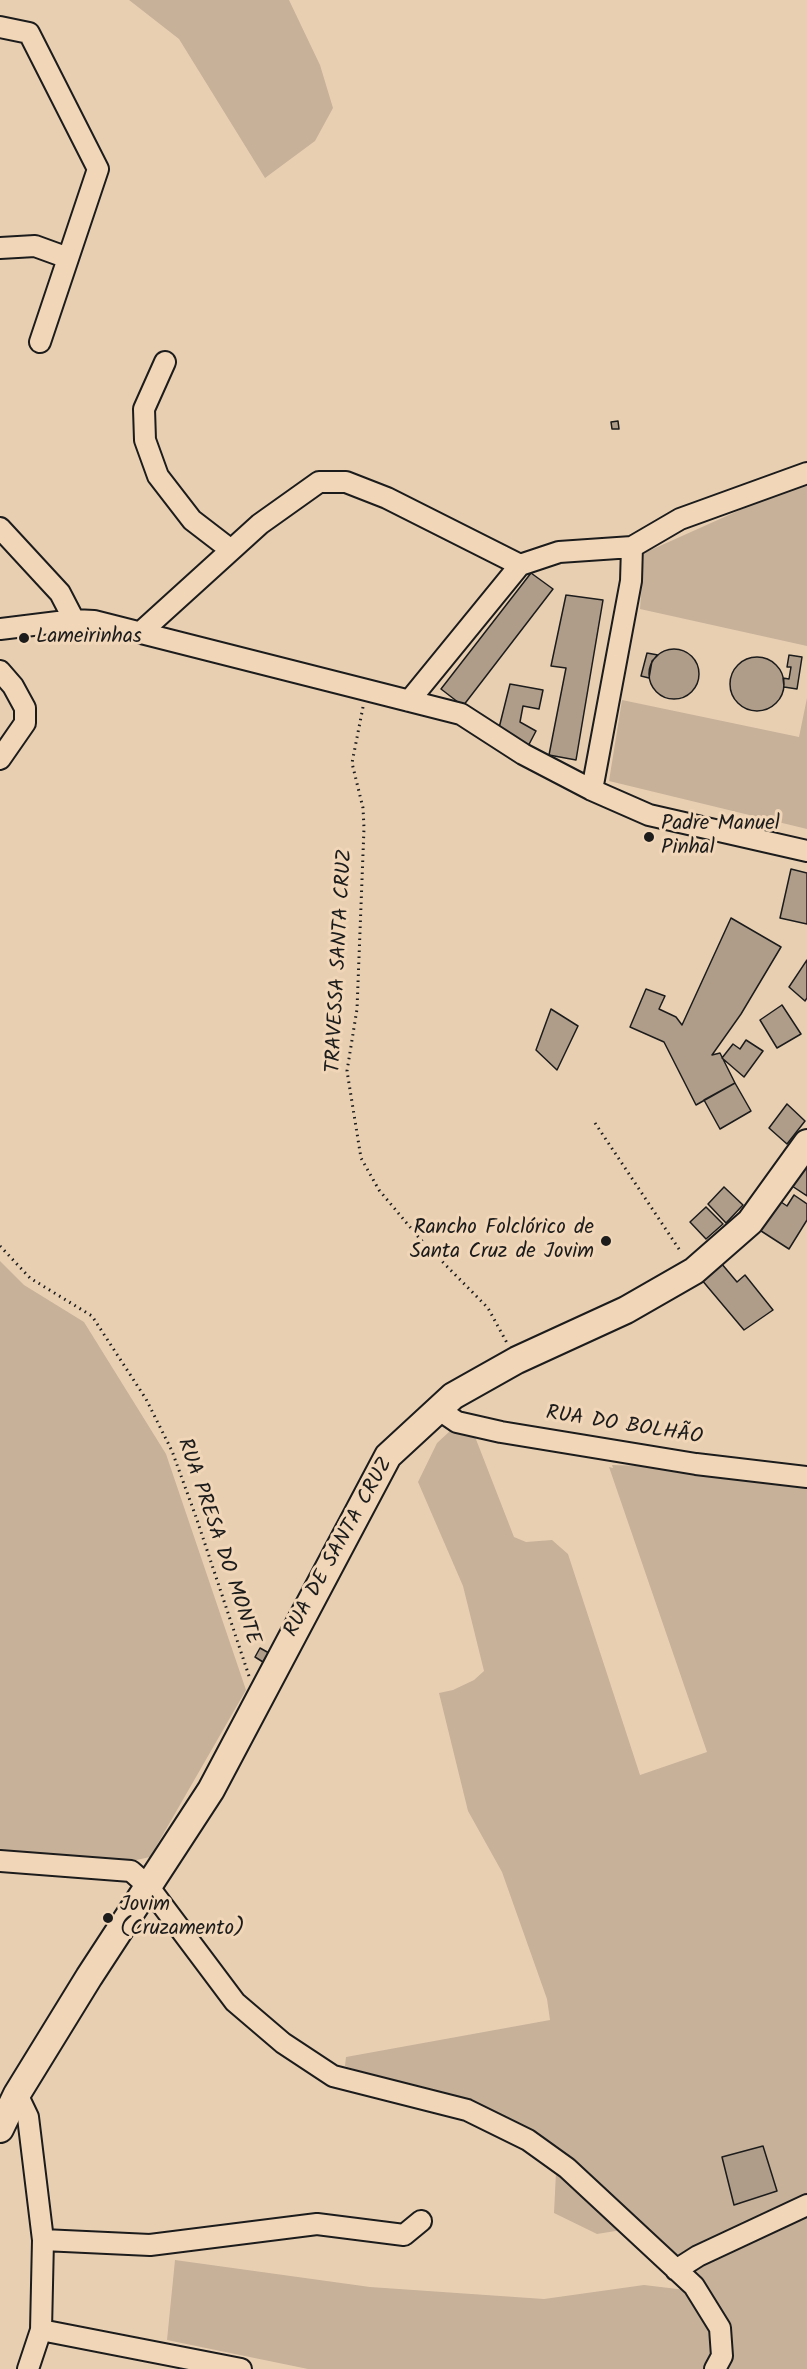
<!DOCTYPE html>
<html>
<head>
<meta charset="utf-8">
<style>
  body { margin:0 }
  canvas { display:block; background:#e8cfb2 }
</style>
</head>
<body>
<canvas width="807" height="2369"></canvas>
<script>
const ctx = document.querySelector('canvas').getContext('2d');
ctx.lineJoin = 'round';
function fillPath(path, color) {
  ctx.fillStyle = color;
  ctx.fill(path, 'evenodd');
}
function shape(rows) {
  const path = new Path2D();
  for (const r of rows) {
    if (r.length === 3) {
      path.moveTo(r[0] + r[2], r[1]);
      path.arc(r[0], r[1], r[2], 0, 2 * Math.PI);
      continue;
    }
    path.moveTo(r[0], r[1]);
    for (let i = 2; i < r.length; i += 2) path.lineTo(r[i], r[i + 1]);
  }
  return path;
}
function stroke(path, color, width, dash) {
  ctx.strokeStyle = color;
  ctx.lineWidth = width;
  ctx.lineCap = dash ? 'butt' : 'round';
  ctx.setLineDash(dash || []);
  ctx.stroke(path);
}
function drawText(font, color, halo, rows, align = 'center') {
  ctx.font = font + ' Kalam,sans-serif';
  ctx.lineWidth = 6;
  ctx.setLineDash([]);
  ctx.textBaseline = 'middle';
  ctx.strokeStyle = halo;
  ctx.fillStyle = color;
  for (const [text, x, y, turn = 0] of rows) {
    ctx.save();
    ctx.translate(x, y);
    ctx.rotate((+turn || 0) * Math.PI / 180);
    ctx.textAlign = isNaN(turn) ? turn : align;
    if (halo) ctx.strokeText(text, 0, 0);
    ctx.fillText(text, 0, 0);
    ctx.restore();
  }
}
fillPath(shape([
  [129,0,289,0,320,65,333,108,315,141,265,178,179,39],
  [807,480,807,646,640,609,644,553],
  [807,698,807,829,609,781,622,700,799,737],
  [0,1261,24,1285,84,1322,166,1454,246,1690,150,1857,123,1863,0,1863],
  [472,1429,514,1537,526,1542,552,1540,568,1554,640,1775,707,1752,609,1467,613,1468,612,1465,672,1467,807,1488,807,2369,308,2369,167,2340,175,2260,370,2287,544,2299,644,2285,686,2290,628,2229,597,2234,554,2213,556,2172,518,2127,345,2066,346,2057,550,2020,547,1999,502,1872,468,1811,439,1693,453,1690,474,1680,484,1671,463,1586,418,1482,437,1443,450,1431]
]), '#c7b199');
const building = shape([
  [618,421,619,429,612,429,611,422,618,421],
  [531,573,553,589,463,706,441,689,531,573],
  [566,595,603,600,576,760,549,755,566,668,551,666,566,595],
  [674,674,25],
  [647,653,658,655,652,661,649,678,641,676,647,653],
  [789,655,802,657,797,689,784,687,783,678,789,679,791,667,787,667,789,655],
  [757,684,27],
  [510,684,543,690,539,709,523,706,520,722,536,731,525,752,498,732,510,684],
  [791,869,807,873,807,924,780,918,791,869],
  [731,918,781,947,741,1014,712,1055,720,1053,735,1083,696,1105,664,1042,630,1027,646,989,665,996,659,1009,676,1017,682,1025,731,918],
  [807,960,807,998,805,1001,789,987,807,960],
  [782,1005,801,1034,777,1048,760,1020,782,1005],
  [551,1009,578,1026,557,1070,536,1050,551,1009],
  [746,1040,763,1051,744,1077,722,1058,733,1044,740,1049,746,1040],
  [735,1083,751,1111,720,1129,704,1100,735,1083],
  [787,1104,805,1121,787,1144,769,1128,787,1104],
  [807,1160,807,1196,789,1184,807,1160],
  [724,1187,743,1205,726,1223,708,1204,724,1187],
  [794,1195,807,1204,807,1220,789,1249,758,1229,778,1200,787,1206,794,1195],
  [706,1207,723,1224,706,1239,690,1222,706,1207],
  [721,1263,737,1282,745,1275,773,1310,744,1330,701,1279,721,1263],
  [260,1648,269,1653,263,1662,255,1657,260,1648],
  [763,2146,777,2191,734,2205,722,2157,763,2146]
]);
fillPath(building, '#af9d89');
stroke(building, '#1c1c1c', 1.5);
const minor = shape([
  [0,27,29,33,98,169,40,342],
  [0,248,35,246,68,258],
  [165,362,144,409,145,440,158,476,192,520,231,550],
  [0,528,60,593,74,620],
  [0,629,74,620,94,621,461,714,523,754,592,790,649,815,807,851],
  [141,632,260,524,319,482,346,482,387,498,520,565,559,552,632,547,680,519,807,473],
  [0,671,13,686,25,708,25,723,0,759],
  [409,701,520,565],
  [592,790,631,581,632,547],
  [438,1409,457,1422,501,1432,696,1464,807,1477],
  [0,1861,131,1871,148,1886,235,2002,283,2043,333,2076,467,2110,528,2140,567,2168,694,2286,720,2328,722,2356,715,2369],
  [17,2094,28,2117,43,2240,41,2330,28,2369],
  [43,2240,150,2245,317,2224,404,2235,421,2221],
  [676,2270,698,2256,807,2205],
  [41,2330,241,2369]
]);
const major = shape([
  [0,2129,17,2094,89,1977,211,1790,388,1456,453,1396,517,1360,626,1310,694,1271,750,1222,807,1143]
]);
stroke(minor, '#1c1c1c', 24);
stroke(major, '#1c1c1c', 30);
stroke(shape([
  [363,707,352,763,363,808,364,828,357,1009,347,1071,361,1158,379,1190,420,1239,488,1308,507,1343],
  [595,1123,681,1252],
  [0,1246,30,1278,92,1316,146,1399,172,1451,196,1517,249,1676]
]), '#1c1c1c', 3, [1.5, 4.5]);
stroke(minor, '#f1d6b8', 20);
stroke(major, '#f1d6b8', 26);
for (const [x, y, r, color] of [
  [24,638,6,"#1c1c1c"],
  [649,837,6,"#1c1c1c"],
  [606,1241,6,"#1c1c1c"],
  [108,1918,6,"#1c1c1c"]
]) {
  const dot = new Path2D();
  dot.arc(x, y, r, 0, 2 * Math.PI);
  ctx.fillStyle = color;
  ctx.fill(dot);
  stroke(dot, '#f1d6b8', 2);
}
drawText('21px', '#1c1c1c', '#f1d6b8', [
  ["Lameirinhas",36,638],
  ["Padre Manuel",661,825],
  ["Pinhal",661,849],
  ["Rancho Folclórico de",594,1229,"right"],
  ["Santa Cruz de Jovim",594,1253,"right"],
  ["Jovim",120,1906],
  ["(Cruzamento)",120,1930]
], 'left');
drawText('21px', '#1c1c1c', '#f1d6b8', [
  ["TRAVESSA SANTA CRUZ",341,961,-87],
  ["RUA DO BOLHÃO",624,1427,9],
  ["RUA PRESA DO MONTE",217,1542,71],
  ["RUA DE SANTA CRUZ",340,1548,-61]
]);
</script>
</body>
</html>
